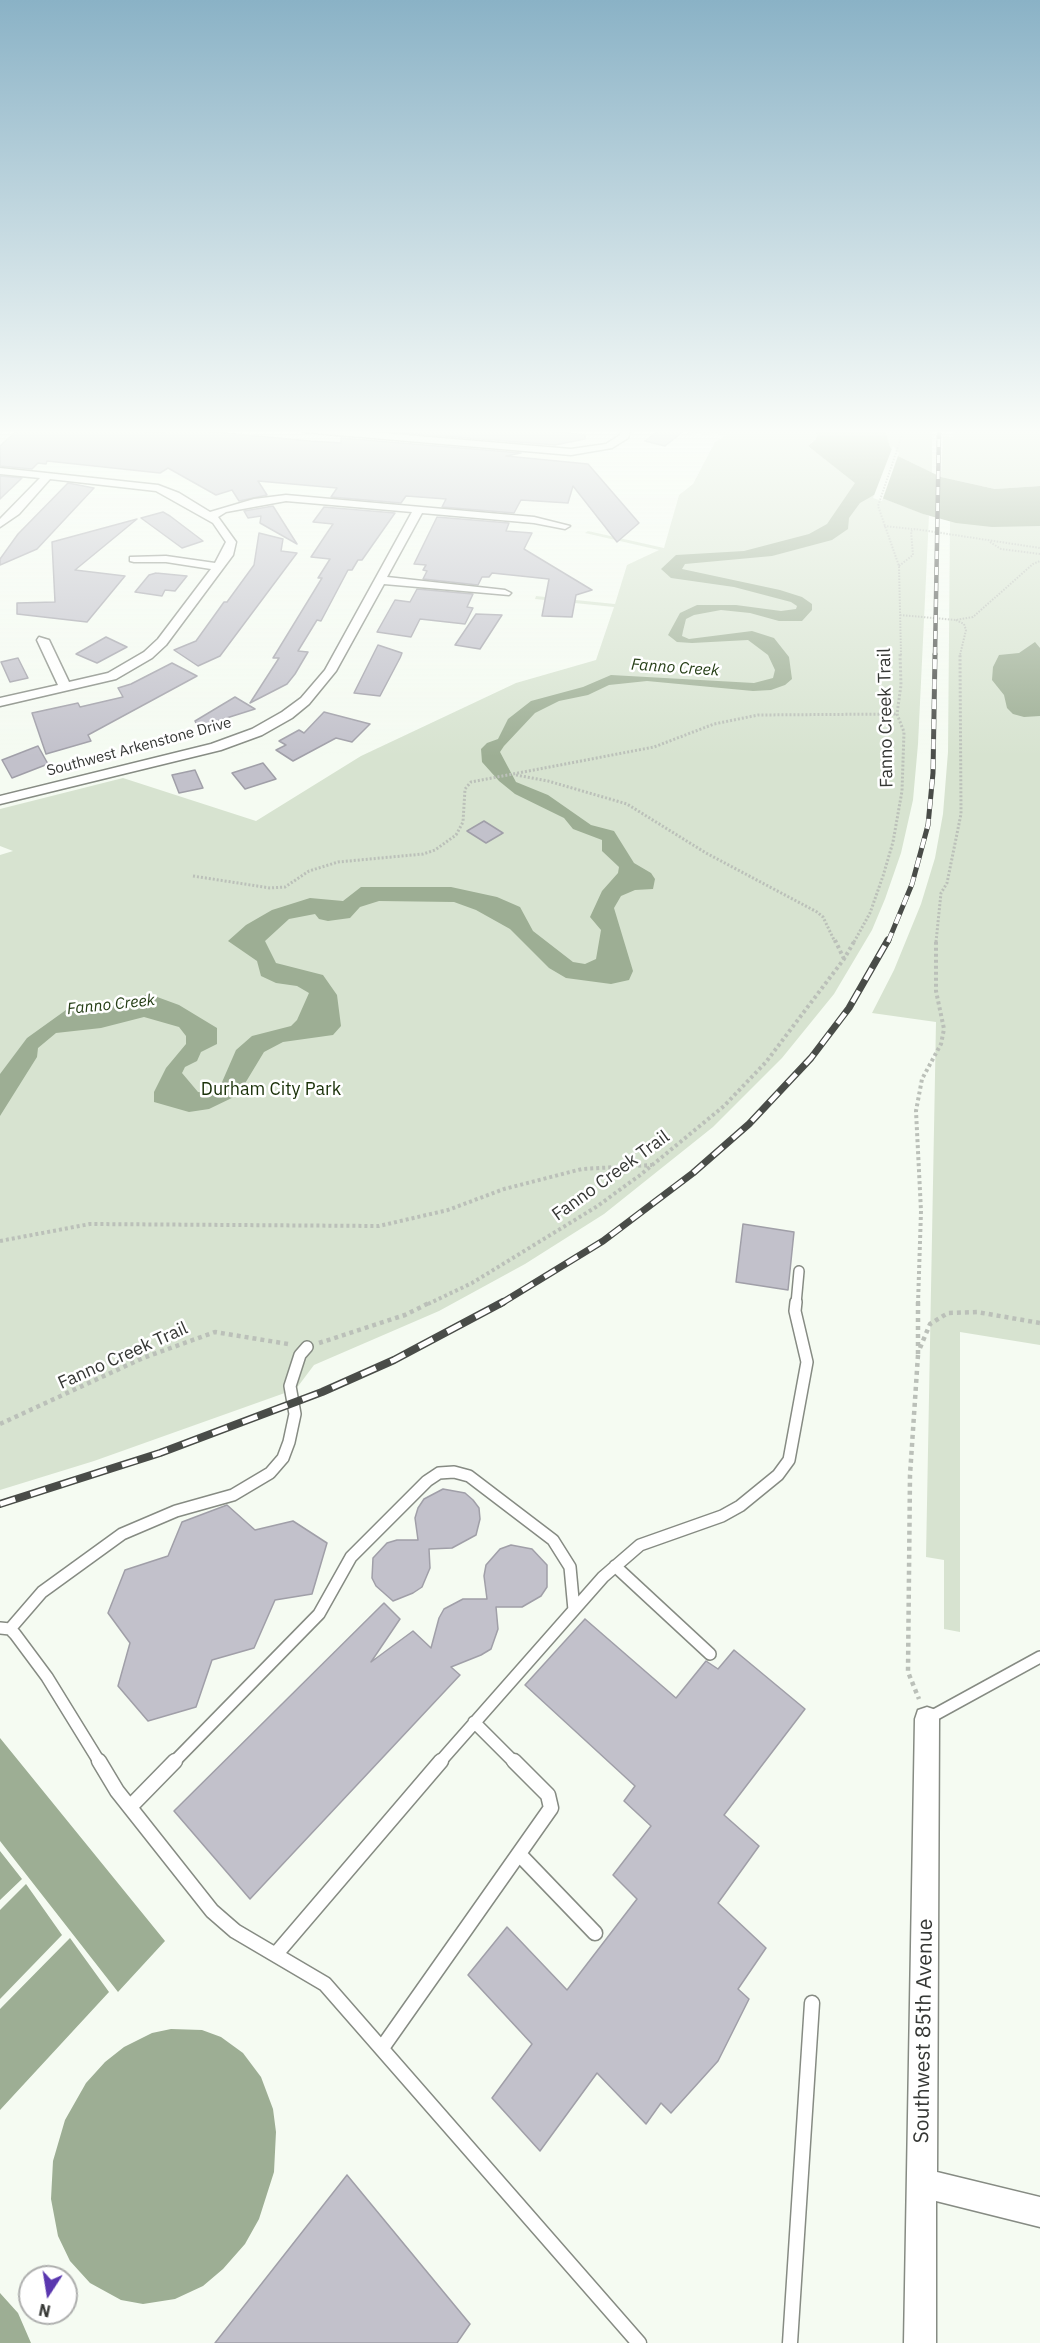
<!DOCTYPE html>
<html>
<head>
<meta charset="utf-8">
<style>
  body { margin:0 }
  #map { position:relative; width:1040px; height:2343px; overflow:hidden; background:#f5fbf2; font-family:"IBM Plex Sans",sans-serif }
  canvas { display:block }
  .north { position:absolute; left:18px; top:2265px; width:60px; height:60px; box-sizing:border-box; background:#fff; border:2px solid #aeafae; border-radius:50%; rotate:192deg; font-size:16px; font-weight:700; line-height:24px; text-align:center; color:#353734 }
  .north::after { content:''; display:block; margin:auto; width:21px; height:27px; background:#5a37af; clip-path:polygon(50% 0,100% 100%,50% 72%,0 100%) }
</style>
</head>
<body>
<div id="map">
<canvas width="1040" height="2343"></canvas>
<div class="north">N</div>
</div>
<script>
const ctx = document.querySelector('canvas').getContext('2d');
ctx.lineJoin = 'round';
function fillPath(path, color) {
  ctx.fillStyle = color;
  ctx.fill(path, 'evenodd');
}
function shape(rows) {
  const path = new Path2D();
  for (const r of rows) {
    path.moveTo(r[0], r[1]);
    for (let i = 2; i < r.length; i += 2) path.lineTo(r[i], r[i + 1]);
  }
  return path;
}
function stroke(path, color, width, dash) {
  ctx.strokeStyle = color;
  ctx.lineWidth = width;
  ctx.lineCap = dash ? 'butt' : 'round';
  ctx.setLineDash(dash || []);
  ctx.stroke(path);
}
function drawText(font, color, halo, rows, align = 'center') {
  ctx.font = font + ' "IBM Plex Sans",sans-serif';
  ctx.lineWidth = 5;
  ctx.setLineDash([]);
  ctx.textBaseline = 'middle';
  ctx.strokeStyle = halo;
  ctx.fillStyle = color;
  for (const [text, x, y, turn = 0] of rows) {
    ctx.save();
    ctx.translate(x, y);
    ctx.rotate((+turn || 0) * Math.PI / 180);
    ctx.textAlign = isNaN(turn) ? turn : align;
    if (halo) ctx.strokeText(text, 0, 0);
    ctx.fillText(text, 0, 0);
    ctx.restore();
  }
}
fillPath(shape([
  [690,429,817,429,816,438,808,446,854,481,868,497,875,495,929,516,918,744,913,800,901,853,885,899,872,930,834,994,782,1058,713,1127,604,1214,525,1264,439,1311,314,1365,296,1389,94,1461,0,1490,0,855,13,851,0,846,0,809,123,778,256,821,361,756,516,683,596,660,614,607,535,599,536,596,615,604,627,565,659,550,585,533,588,531,664,548,679,495,693,484,715,442,726,435,687,434],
  [885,429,932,429,932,473,898,456,890,447],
  [953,429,1040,429,1040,486,995,489,941,477,943,436,953,437],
  [950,519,1040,526,1040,1345,960,1332,960,1632,944,1629,944,1560,926,1557,936,1022,872,1013,894,970,921,904,935,858,943,814,948,752]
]), '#d7e3d0');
fillPath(shape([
  [817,429,885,429,890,447,898,456,941,477,995,489,1040,486,1040,526,992,527,956,523,923,514,874,495,860,503,849,518,848,529,832,540,772,556,685,564,682,569,780,590,802,597,812,604,812,610,802,621,779,621,750,613,721,610,694,615,686,619,683,631,682,636,689,639,752,631,774,638,789,657,792,679,785,685,771,690,753,691,647,681,609,685,588,695,559,701,535,713,504,746,500,752,516,782,548,795,591,825,614,831,634,863,651,873,655,879,653,889,635,890,621,896,614,908,633,971,629,980,611,984,566,978,549,968,510,929,476,910,454,902,379,901,360,907,350,918,328,921,319,919,315,914,289,919,265,941,276,963,323,975,337,995,341,1026,333,1035,283,1042,264,1052,238,1095,209,1109,189,1112,154,1102,154,1092,166,1068,186,1044,186,1036,179,1027,144,1017,101,1028,56,1033,38,1048,37,1057,0,1116,0,1074,27,1038,66,1010,98,1010,149,994,179,1005,217,1028,217,1044,201,1052,197,1061,185,1067,182,1073,198,1092,207,1093,219,1089,236,1050,252,1036,291,1026,297,1020,309,993,297,986,276,983,261,976,257,961,228,941,246,925,272,910,310,898,343,901,361,887,451,887,497,897,520,907,533,931,573,962,585,964,596,959,601,930,590,917,602,891,618,873,619,867,602,851,602,840,573,829,564,818,515,794,499,781,482,762,481,749,487,743,498,739,508,719,531,701,583,687,611,675,754,683,773,678,775,670,768,655,748,640,692,643,677,642,668,635,680,613,697,605,736,605,781,611,796,609,797,606,791,602,734,587,671,578,661,569,676,555,744,551,809,534,827,524,855,483,808,446,816,439],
  [1035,642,1040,648,1040,716,1024,717,1013,714,1007,708,1004,695,992,680,993,667,999,655,1019,653],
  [0,1738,165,1941,118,1992,0,1841],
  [0,1851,22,1879,0,1900],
  [26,1884,62,1935,0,1999,0,1910],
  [70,1938,109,1992,0,2110,0,2009],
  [171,2029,202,2030,221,2037,243,2053,261,2077,273,2109,276,2132,274,2172,259,2219,245,2244,223,2269,203,2286,175,2299,143,2304,121,2300,90,2283,70,2261,58,2236,51,2199,53,2161,65,2120,86,2083,105,2062,124,2047,152,2033],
  [0,2293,18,2313,31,2343,0,2343]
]), '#9dae94');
fillPath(shape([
  [893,446,899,453,882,501,873,498]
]), '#f5fbf2');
const building = shape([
  [19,429,109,429,164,433,168,429,181,429,310,441,341,443,341,438,521,453,506,456,588,464,639,523,617,542,573,486,568,503,521,500,514,513,442,507,446,499,406,496,401,503,331,497,337,488,258,481,267,495,239,501,232,490,216,495,168,468,160,473,47,461,46,464,38,463,32,469,0,466,0,446,19,429],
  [358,429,531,429,585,435,585,439,555,445,358,429],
  [661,429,686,429,665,446,645,441,661,429],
  [0,476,22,478,0,499,0,476],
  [68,483,94,488,37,549,0,565,0,559,18,534,68,483],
  [273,506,297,544,260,523,261,516,248,518,244,511,273,506],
  [324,507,395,513,362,560,358,560,352,570,348,570,321,621,317,620,298,651,308,652,295,674,287,684,250,703,279,658,273,658,322,578,318,578,330,559,311,557,333,524,313,522,324,507],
  [163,512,170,516,203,541,182,548,141,518,163,512],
  [437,517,509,523,506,531,532,533,524,549,592,590,576,595,572,617,542,616,549,579,492,573,489,577,482,577,478,585,423,579,427,571,423,570,426,565,414,564,437,517],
  [137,519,75,570,125,576,87,622,17,614,17,603,55,602,52,542,137,519],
  [259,533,283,539,281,551,297,553,220,656,198,666,174,650,196,641,224,602,227,602,254,565,259,533],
  [156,573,187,576,175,591,165,590,162,596,135,592,149,575,156,573],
  [417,589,473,594,467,607,473,608,465,624,420,619,411,637,377,632,395,600,410,602,417,589],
  [476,614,502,615,480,649,455,645,476,614],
  [106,637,127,647,97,663,76,654,106,637],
  [378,645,402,653,400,658,380,696,354,693,378,645],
  [18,658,28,678,10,682,1,662,18,658],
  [172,663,197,676,88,735,91,741,46,754,32,713,78,703,80,707,123,697,118,688,131,684,172,663],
  [235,697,255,709,198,727,195,721,235,697],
  [324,712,370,724,352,742,336,738,293,761,276,750,286,745,279,741,299,730,304,733,324,712],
  [38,746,48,764,12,778,2,760,38,746],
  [263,763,276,779,245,789,232,773,263,763],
  [195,770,203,788,179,793,172,775,195,770],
  [484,821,503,833,486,843,467,831,484,821],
  [743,1224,794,1232,788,1290,736,1282,743,1224],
  [443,1489,465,1493,473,1500,479,1508,480,1519,476,1535,452,1548,429,1549,430,1568,422,1587,413,1593,393,1601,376,1586,372,1578,373,1558,387,1543,397,1540,418,1540,415,1518,418,1508,424,1499,443,1489],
  [227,1505,255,1530,293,1521,327,1543,312,1594,275,1600,254,1648,212,1660,196,1707,148,1721,118,1686,130,1643,108,1613,125,1570,168,1556,182,1522,227,1505],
  [511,1545,532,1549,547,1565,547,1587,541,1596,522,1607,496,1607,498,1629,491,1649,481,1655,451,1667,460,1675,250,1899,174,1811,384,1603,400,1619,371,1662,413,1631,431,1648,439,1618,444,1609,463,1599,487,1599,484,1576,486,1565,500,1549,511,1545],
  [585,1619,676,1698,706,1661,718,1669,734,1650,805,1709,724,1815,759,1846,718,1903,766,1948,738,1989,749,1999,718,2061,671,2113,661,2103,646,2124,597,2073,540,2151,492,2098,532,2044,468,1975,507,1927,567,1990,637,1899,613,1875,651,1826,624,1801,635,1786,525,1685,585,1619],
  [347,2175,470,2324,457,2343,215,2343,347,2175]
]);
fillPath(building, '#c2c1cb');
stroke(building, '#a09fa8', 1.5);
const laneFar2 = shape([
  [796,1304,799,1271]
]);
const laneFar1 = shape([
  [615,1566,710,1654],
  [0,1628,10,1629,15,1634,47,1677,100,1763],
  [10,1629,42,1592,122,1534,176,1511,233,1495,270,1473,283,1458,289,1442,295,1414,290,1386,300,1355,307,1347],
  [927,1719,1040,1657],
  [474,1722,515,1763],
  [173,1763,319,1614,351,1557,427,1481,439,1473,454,1472,469,1476,553,1540,570,1567,574,1610],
  [439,1763,603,1577,640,1545,722,1516,740,1506,778,1475,789,1460,807,1362,795,1311,796,1302]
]);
const lane = shape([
  [99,1761,117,1791,212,1911,235,1931,325,1984,639,2343],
  [130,1807,175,1761],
  [519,1854,595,1933],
  [276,1954,441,1761],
  [382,2048,551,1808,548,1795,514,1761],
  [790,2343,812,2003]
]);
const street = shape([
  [298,429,334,429,571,449,606,444,620,435,621,429,631,429,628,438,612,448,571,455,303,432,298,429],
  [0,468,158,485,179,493,210,512,254,499,286,495,534,517,570,526,565,529,534,523,422,513,387,577,505,590,511,593,509,595,384,584,336,671,309,704,292,718,262,735,221,750,0,804,0,796,211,744,252,729,282,712,301,698,325,670,412,512,286,501,226,512,218,517,236,542,233,555,166,645,152,658,116,679,0,706,0,698,58,685,37,640,39,637,49,640,69,682,108,673,144,652,158,639,211,569,166,562,134,562,130,561,130,557,166,556,215,563,226,542,213,523,156,491,50,479,19,514,0,527,0,519,40,478,0,474,0,468],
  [927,1707,936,1710,939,1719,937,2172,1040,2197,1040,2227,936,2201,936,2343,904,2343,915,1719,918,1710,927,1707]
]);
stroke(laneFar2, '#868b83', 12);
stroke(laneFar1, '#868b83', 14);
stroke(lane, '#868b83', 17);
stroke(street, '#868b83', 3);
stroke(shape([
  [884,526,912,529],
  [990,542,1001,549,1040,554],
  [899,566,913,555,911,531,915,529,1040,548],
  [900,615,956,620,973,617,1033,564,1040,561],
  [956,620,964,624,966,630,960,655],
  [901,655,899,566,878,506,904,429]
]), '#bbc0b9', 2, [1.5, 1.5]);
stroke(shape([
  [516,775,548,781,627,804,706,853,817,912,823,917,835,942],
  [193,876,270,888,285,887,309,871,338,862,423,854,435,850,456,835,463,822,465,789,471,782,654,747,714,724,758,715,897,714],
  [854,942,870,913,883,876,893,842,902,791,904,732,897,714,901,685,900,654],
  [936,942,941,893,947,883,961,814,960,654]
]), '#bbc0b9', 3, [2, 2]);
stroke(shape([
  [835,940,844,959],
  [0,1241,90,1224,379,1226,448,1210,504,1189,582,1169,652,1165],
  [428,1304,472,1283,596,1207,639,1176,724,1106,766,1062,844,959,855,940],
  [918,1304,921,1211,916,1111,922,1079,941,1044,944,1029,936,991,936,940]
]), '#bbc0b9', 4, [3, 3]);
stroke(shape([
  [918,1302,918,1358],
  [319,1343,405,1315,431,1302],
  [920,1348,930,1324,948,1313,977,1312,1040,1323],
  [918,1355,910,1475,908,1672,919,1699],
  [0,1424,143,1358,215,1332,288,1344]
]), '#bbc0b9', 4.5, [4, 4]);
stroke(laneFar2, '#fff', 9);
stroke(laneFar1, '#fff', 11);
stroke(lane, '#fff', 14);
fillPath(street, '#fff');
const railFar3 = shape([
  [935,655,939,429]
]);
const railFar2 = shape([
  [888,942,912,884,928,825,933,773,935,654]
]);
const railFar1 = shape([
  [500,1304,603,1241,693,1173,749,1124,811,1058,849,1008,888,940]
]);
const rail = shape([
  [0,1504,160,1453,322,1392,394,1360,503,1302]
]);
stroke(railFar3, '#494c48', 4.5);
stroke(railFar2, '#494c48', 5);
stroke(railFar1, '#494c48', 7);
stroke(rail, '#494c48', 8);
stroke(railFar3, '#fff', 3, [8]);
stroke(railFar2, '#fff', 4, [10]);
stroke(railFar1, '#fff', 4.5, [13]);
stroke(rail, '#fff', 5, [16]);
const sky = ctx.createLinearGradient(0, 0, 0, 757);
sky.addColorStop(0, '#8ab2c6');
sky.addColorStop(0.57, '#fafdf9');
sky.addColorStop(1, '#fafdf900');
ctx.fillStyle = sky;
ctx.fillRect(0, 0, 1040, 757);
drawText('15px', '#353734', '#fff', [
  ["Southwest Arkenstone Drive",139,747,-15]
]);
drawText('italic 16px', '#253e16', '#fff', [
  ["Fanno Creek",675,668,4],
  ["Fanno Creek",111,1005,-6]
]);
drawText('18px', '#353734', '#fff', [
  ["Fanno Creek Trail",886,718,-91],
  ["Fanno Creek Trail",611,1176,-36],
  ["Fanno Creek Trail",123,1356,-24]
]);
drawText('18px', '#193008', '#fff', [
  ["Durham City Park",271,1090]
]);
drawText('21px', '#353734', '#fff', [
  ["Southwest 85th Avenue",924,2031,-89]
]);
</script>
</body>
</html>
